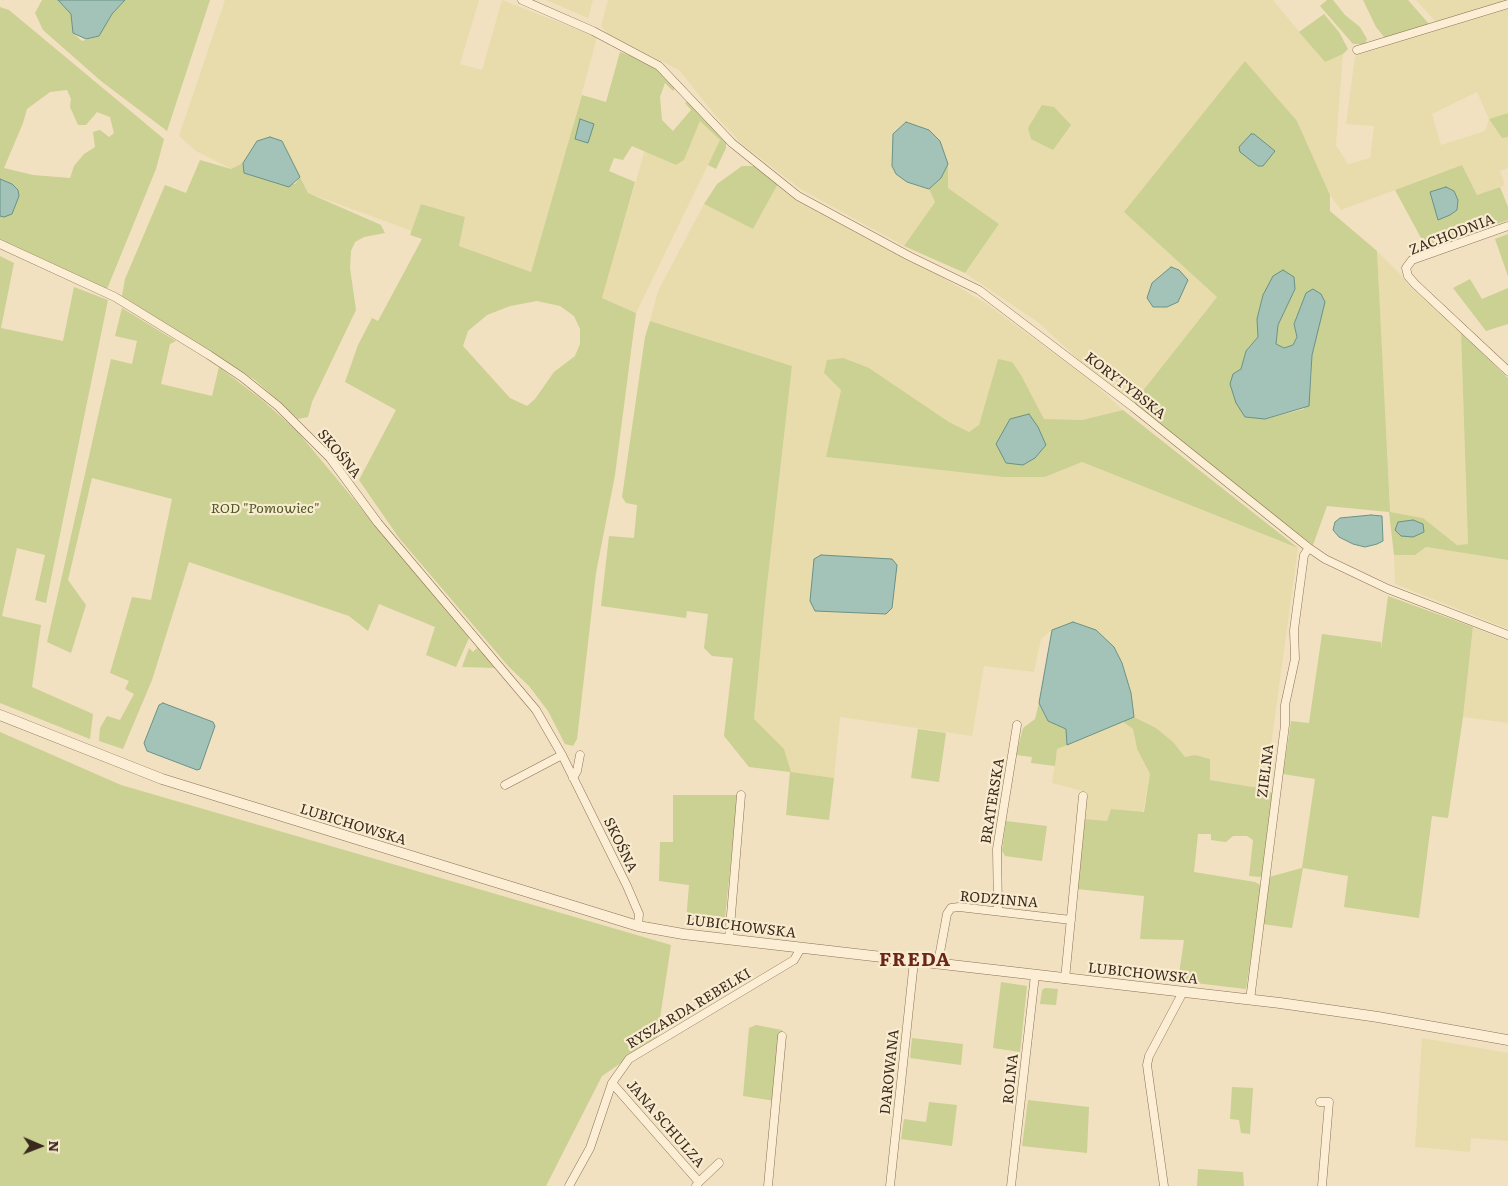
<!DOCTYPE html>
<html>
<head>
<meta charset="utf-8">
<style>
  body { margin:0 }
  #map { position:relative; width:1508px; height:1186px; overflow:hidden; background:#f1e1c0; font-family:Literata,serif }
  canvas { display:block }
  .north { position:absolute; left:15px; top:1121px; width:50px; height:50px; -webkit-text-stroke:4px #f8ebd0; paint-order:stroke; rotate:91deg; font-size:14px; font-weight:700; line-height:20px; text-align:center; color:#3a2a1c }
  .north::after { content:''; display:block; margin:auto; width:18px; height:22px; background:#3a2a1c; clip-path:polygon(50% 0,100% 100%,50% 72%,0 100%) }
</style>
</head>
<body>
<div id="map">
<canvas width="1508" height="1186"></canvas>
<div class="north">N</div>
</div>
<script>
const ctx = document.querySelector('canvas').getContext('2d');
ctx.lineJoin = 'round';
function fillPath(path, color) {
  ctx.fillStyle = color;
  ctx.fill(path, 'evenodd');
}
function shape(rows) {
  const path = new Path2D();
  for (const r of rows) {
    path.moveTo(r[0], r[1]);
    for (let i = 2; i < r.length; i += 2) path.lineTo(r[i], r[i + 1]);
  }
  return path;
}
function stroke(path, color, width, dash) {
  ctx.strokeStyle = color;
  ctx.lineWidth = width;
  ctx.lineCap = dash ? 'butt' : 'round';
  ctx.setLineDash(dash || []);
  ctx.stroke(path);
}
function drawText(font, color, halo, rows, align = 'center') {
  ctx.font = font + ' Literata,serif';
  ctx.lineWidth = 4.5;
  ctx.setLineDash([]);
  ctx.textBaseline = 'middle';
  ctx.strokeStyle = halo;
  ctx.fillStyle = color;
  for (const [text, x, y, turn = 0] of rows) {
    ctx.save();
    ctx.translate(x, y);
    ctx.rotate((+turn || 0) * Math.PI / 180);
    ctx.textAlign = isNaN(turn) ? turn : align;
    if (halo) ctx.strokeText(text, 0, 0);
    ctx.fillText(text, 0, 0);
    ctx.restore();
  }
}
fillPath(shape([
  [225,0,479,0,460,64,482,70,502,0,597,37,566,153,531,272,459,246,465,217,421,204,412,231,308,193,282,141,270,137,257,141,243,163,231,169,196,151,179,136],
  [546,0,593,0,588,18],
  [608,0,1273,0,1324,61,1343,54,1336,145,1348,164,1370,158,1374,126,1346,124,1355,56,1508,7,1508,113,1489,119,1502,138,1508,137,1508,168,1500,171,1505,185,1477,195,1462,165,1341,210,1330,195,1297,121,1244,61,1217,297,1130,407,1039,323,965,273,999,224,948,188,948,164,907,182,929,189,935,202,904,246,802,190,743,145,714,114,679,70,608,35,601,26],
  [1477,92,1489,119,1485,131,1441,145,1432,114],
  [1416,0,1502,0,1503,1,1436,22],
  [700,120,720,140,636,313,602,298,645,150,676,165,684,160],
  [779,182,984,302,1090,380,1123,410,1082,420,1044,420,1021,375,998,359,979,425,969,432,949,422,869,368,824,373,841,390,827,457,1003,477,1045,477,1082,462,1298,548,1265,789,1210,780,1195,755,1185,757,1173,742,1156,728,1134,717,1131,693,1122,663,1114,647,1052,630,1041,639,1034,672,984,666,972,736,840,717,834,778,790,772,784,749,754,719,765,603,792,366,650,321,658,291,704,204,753,229],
  [1377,251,1400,274,1409,286,1461,332,1468,544,1457,545,1423,518,1389,512],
  [1426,547,1508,560,1508,629,1395,584,1394,555,1415,555],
  [1473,627,1508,641,1508,723,1463,717],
  [1122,721,1133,729,1137,749,1150,774,1143,812,1111,809,1107,821,1085,819,1086,792,1052,783,1057,749],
  [1422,1038,1508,1053,1508,1141,1471,1138,1470,1152,1415,1147]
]), '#e8dcad');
fillPath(shape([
  [42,0,58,0,63,4,71,14,73,33,82,41,99,36,112,14,125,0,210,0,167,131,101,81,43,30,35,13],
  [1327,0,1333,0,1345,15,1360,27,1367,39,1365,44,1353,44,1320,6],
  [1363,0,1408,0,1429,24,1385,38,1376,27],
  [0,7,9,10,164,139,156,169,107,289,0,241],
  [67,90,71,99,70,107,78,125,86,125,97,112,110,117,114,133,109,137,100,130,93,132,95,147,84,154,74,166,70,178,33,175,4,168,23,123,27,109,50,92],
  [1324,14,1339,32,1348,49,1343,54,1325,62,1299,32],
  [620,52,645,61,677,85,673,91,665,83,660,97,662,120,673,131,691,110,685,103,690,99,726,141,726,148,716,169,708,165,720,140,700,121,684,160,676,165,632,146,623,160,614,158,609,171,635,182,602,298,636,313,615,475,596,573,577,739,573,746,565,744,548,711,529,686,509,667,399,538,359,480,396,410,345,382,358,345,372,318,378,321,422,239,410,235,421,204,465,217,459,246,531,272,582,95,606,102],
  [537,301,560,306,574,316,580,329,580,344,575,356,554,372,535,399,527,406,510,398,463,346,468,331,487,315,510,306],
  [1245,61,1297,121,1330,195,1330,211,1377,251,1390,512,1423,518,1457,545,1468,544,1461,332,1508,378,1508,560,1426,547,1415,555,1394,555,1389,512,1327,506,1313,545,1130,407,1217,297,1124,212],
  [1295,289,1278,325,1276,344,1284,348,1293,345,1297,337,1294,324,1306,293,1317,329,1312,355,1311,384,1304,409,1265,419,1233,374,1241,369,1246,351,1258,337,1257,319,1263,295],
  [1042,105,1054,107,1071,125,1053,150,1031,139,1028,128],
  [1508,113,1508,137,1502,138,1489,119],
  [200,160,231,169,243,163,244,173,295,184,300,177,308,193,381,225,385,233,364,237,355,242,351,251,350,268,356,310,312,402,308,417,298,419,255,380,122,296,125,279,165,185,186,193],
  [948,164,948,188,999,224,965,273,904,246,935,202,929,189,941,178],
  [1462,165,1477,195,1500,187,1508,207,1508,220,1427,249,1395,190],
  [742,166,754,166,779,182,753,229,704,204,717,184],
  [1508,234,1508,276,1495,239],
  [0,256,14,263,1,328,63,341,74,287,108,300,46,603,35,600,45,555,17,548,2,616,41,625,32,687,93,714,90,739,0,703],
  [1470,279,1482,299,1508,288,1508,324,1486,331,1453,288],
  [122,308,176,341,170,344,161,384,212,396,219,367,261,399,297,431,469,638,456,667,426,655,435,627,379,604,368,631,349,616,189,562,152,680,123,749,99,741,100,728,107,716,120,720,134,694,125,689,129,681,110,673,132,597,151,600,172,499,92,478,68,580,86,605,71,653,47,642,111,359,132,364,137,341,115,336],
  [650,321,792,366,765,603,754,719,784,749,791,772,834,778,829,820,786,815,790,772,749,767,724,736,733,658,712,656,704,648,708,614,687,611,686,618,601,606,609,536,634,538,637,505,626,503,622,497,645,337],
  [843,358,869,368,949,422,969,432,979,425,998,359,1012,362,1021,375,1044,419,1082,420,1123,410,1298,548,1082,462,1045,477,1003,477,826,457,841,390,824,373,827,360],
  [1388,596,1473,627,1463,717,1448,818,1432,816,1419,918,1344,907,1348,876,1303,868,1292,928,1262,924,1269,877,1302,868,1315,779,1283,774,1291,721,1309,723,1322,634,1381,642,1381,649],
  [469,648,473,652,477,648,497,668,462,667],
  [1039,703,1048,721,1066,729,1067,745,1057,749,1055,766,1031,763,1032,757,1016,755,1023,728,1035,719],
  [1134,717,1156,728,1173,742,1185,757,1195,755,1210,759,1210,780,1265,789,1274,794,1264,874,1260,877,1249,876,1253,840,1247,836,1233,836,1226,842,1211,840,1211,834,1198,834,1194,872,1255,882,1262,886,1246,989,1178,981,1184,940,1140,939,1144,896,1077,889,1085,819,1107,821,1111,809,1144,812,1150,774,1137,749,1133,729,1122,721],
  [918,729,946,733,939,782,911,778],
  [0,732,121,785,671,945,657,1038,602,1076,546,1186,0,1186],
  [673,795,738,795,724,927,686,921,689,885,659,881,660,842,673,842],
  [1006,821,1047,826,1042,861,1005,856,1002,851],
  [1001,982,1027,986,1020,1052,993,1048],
  [1045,988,1058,989,1056,1005,1040,1004,1042,990],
  [756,1025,782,1030,775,1101,743,1096,749,1028],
  [912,1038,963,1044,961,1065,910,1058],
  [1232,1087,1253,1088,1250,1134,1241,1133,1239,1120,1230,1119],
  [1028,1100,1089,1107,1087,1153,1022,1146],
  [929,1102,957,1105,952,1146,901,1139,904,1119,926,1122],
  [1198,1169,1243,1172,1244,1186,1197,1186]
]), '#cbd093');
const water = shape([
  [58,0,125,0,112,14,99,36,86,39,73,33,71,14,58,0],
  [580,119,594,124,588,143,575,139,580,119],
  [906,122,929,130,940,141,948,164,941,178,929,189,907,182,896,174,892,166,893,134,906,122],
  [1251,134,1254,134,1275,151,1263,166,1258,166,1240,152,1239,147,1251,134],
  [270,137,282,141,300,177,289,187,244,173,243,163,257,141,270,137],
  [0,179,12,184,18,190,19,196,12,214,4,217,0,216,0,179],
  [1446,187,1454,191,1458,200,1457,210,1450,215,1438,220,1430,192,1446,187],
  [1171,267,1179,270,1188,280,1178,302,1167,307,1153,307,1147,298,1152,283,1171,267],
  [1283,270,1294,277,1295,289,1278,325,1276,344,1284,348,1293,345,1297,337,1294,324,1306,293,1313,289,1321,294,1325,302,1312,355,1309,406,1265,419,1245,417,1236,403,1230,384,1233,374,1241,369,1246,351,1258,337,1257,319,1263,295,1273,276,1283,270],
  [1029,414,1038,427,1046,445,1035,458,1023,465,1006,463,996,444,1010,419,1029,414],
  [1371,515,1382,516,1383,541,1377,544,1365,547,1353,544,1339,537,1333,530,1335,522,1340,518,1371,515],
  [1413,520,1423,524,1424,532,1413,537,1401,536,1395,530,1398,522,1413,520],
  [821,555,892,559,897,565,892,608,886,614,815,611,810,601,814,559,821,555],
  [1073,622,1096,630,1114,647,1122,663,1131,693,1134,717,1067,745,1066,729,1048,721,1039,703,1052,630,1073,622],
  [163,703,213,722,215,726,200,769,197,770,147,751,144,743,159,705,163,703]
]);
fillPath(water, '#a3c3b9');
stroke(water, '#699286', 1);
const minor = shape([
  [522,0,593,31,659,66,732,143,798,196,909,256,979,290,1133,407,1309,548,1325,559,1388,589,1508,635],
  [1357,50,1508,4],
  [1508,226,1412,260,1406,268,1408,276,1415,284,1508,371],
  [0,244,115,297,209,355,242,377,278,406,330,458,378,523,536,710,562,755,627,886,639,914,638,926],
  [573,778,577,771,580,755],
  [505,785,562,755],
  [998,911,997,849,1017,725],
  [729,939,741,795],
  [938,963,947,914,951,908,959,907,1071,920],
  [1065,979,1083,796],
  [1250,1000,1285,725,1285,705,1295,659,1294,630,1304,555,1309,548],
  [612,1083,699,1182,696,1186],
  [1320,1102,1329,1102,1322,1186],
  [699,1182,719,1163],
  [569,1186,590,1148,612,1083,629,1059,794,960,801,948],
  [768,1186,782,1036],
  [890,1186,914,961],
  [1011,1186,1035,975],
  [1164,1186,1147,1065,1149,1056,1183,992]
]);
const tertiary = shape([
  [0,715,162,779,638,926,683,934,1280,1003,1378,1017,1508,1040]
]);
stroke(minor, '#8c7156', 9);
stroke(tertiary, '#8c7156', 11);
stroke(minor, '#fbeed4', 8);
stroke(tertiary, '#fbeed4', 10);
drawText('14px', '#3a2a1c', '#f8ebd0', [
  ["ZACHODNIA",1452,235,-21],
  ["KORYTYBSKA",1125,386,38],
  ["SKOŚNA",339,454,50],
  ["ZIELNA",1266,771,-83],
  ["BRATERSKA",993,801,-81],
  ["LUBICHOWSKA",353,825,17],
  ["SKOŚNA",620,845,64],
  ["RODZINNA",999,900,5],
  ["LUBICHOWSKA",741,927,7],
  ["LUBICHOWSKA",1143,974,6],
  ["RYSZARDA REBELKI",689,1009,-31],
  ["DAROWANA",890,1072,-84],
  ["ROLNA",1011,1079,-84],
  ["JANA SCHULZA",665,1124,49]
]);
drawText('italic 14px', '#4c5821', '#f8ebd0', [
  ["ROD \"Pomowiec\"",265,509]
]);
ctx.letterSpacing = '1px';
drawText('bold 19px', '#6a2618', '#f8ebd0', [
  ["FREDA",915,960]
]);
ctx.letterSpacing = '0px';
</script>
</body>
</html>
